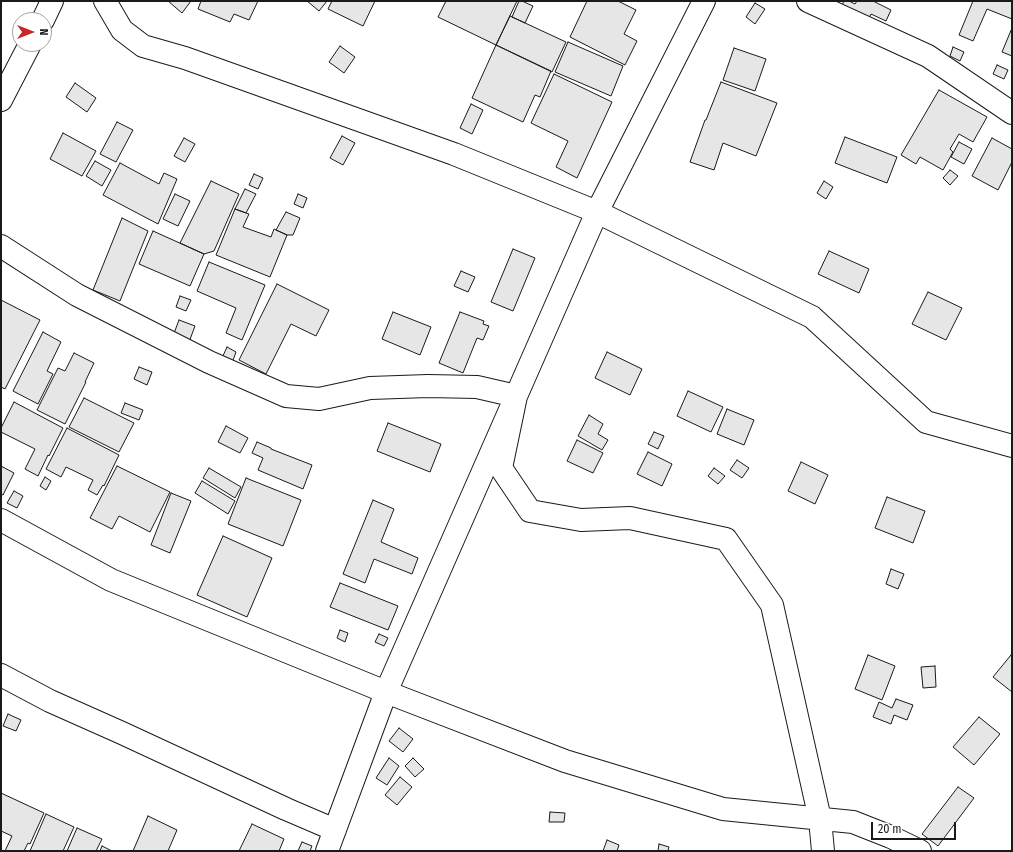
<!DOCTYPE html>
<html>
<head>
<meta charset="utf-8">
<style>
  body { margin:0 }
  #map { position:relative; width:1013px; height:852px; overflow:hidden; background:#fff; font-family:"Fira Sans Condensed",sans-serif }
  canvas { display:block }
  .frame { position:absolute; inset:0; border:2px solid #1a1a1a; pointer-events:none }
  .north { position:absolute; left:12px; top:12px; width:40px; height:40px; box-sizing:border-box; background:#fff; border:1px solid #a3a3a3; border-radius:50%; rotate:90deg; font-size:11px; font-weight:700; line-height:16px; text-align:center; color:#1a1a1a }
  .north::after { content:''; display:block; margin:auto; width:14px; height:18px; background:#c62828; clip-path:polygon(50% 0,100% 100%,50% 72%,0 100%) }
  .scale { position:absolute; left:871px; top:822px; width:85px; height:18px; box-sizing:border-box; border:2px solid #1a1a1a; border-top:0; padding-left:5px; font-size:12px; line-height:14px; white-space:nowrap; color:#1a1a1a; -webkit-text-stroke:3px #fff; paint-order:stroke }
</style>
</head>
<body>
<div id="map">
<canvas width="1013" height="852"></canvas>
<div class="frame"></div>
<div class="north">N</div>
<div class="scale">20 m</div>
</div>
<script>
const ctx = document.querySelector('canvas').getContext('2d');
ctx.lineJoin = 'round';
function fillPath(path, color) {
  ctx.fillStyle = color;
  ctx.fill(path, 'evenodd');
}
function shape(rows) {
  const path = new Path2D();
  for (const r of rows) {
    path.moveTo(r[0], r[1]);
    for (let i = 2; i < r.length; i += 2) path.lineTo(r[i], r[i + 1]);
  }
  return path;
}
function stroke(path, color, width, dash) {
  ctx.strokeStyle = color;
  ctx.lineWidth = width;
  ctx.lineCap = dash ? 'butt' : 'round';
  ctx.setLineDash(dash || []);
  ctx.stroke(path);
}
const building = shape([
  [168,1,191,1,182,13,168,1],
  [201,1,258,1,249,20,234,14,230,22,198,9,201,1],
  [307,1,327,1,319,11,307,1],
  [332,1,375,1,363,26,328,9,332,1],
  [446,1,517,1,496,45,438,17,446,1],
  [519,1,522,1,533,6,525,23,512,17,519,1],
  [587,1,618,1,636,10,624,34,637,41,625,65,570,37,587,1],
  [844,1,849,1,855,4,857,1,873,1,891,10,886,21,871,14,867,23,840,9,844,1],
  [973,1,1012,1,1012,19,987,9,973,41,959,35,973,1],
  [755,3,765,9,755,24,746,17,755,3],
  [510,16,566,42,552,72,496,45,510,16],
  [1012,28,1012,56,1002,52,1012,28],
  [568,42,623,66,611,96,555,72,568,42],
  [496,45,551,71,540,97,535,95,523,122,472,98,496,45],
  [340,46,355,57,344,73,329,62,340,46],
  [953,47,964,52,960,61,950,56,953,47],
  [734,48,766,59,755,91,723,80,734,48],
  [997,65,1008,70,1004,79,993,74,997,65],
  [554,74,612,102,577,178,556,167,568,141,531,123,554,74],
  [721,82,777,103,756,156,723,143,714,170,690,162,705,120,706,120,721,82],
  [75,83,96,98,87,112,66,97,75,83],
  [939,90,987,117,973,142,959,134,950,149,953,152,943,170,920,157,916,164,901,155,939,90],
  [471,104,483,110,472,134,460,128,471,104],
  [117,122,133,130,116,162,100,154,117,122],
  [63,133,96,151,82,176,50,159,63,133],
  [342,136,355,143,343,165,330,158,342,136],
  [845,137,897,157,887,183,835,163,845,137],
  [184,138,195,144,185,162,174,156,184,138],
  [992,138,1012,149,1012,162,998,190,972,176,992,138],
  [959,142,972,149,964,164,951,157,959,142],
  [95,161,111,170,102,186,86,176,95,161],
  [120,163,159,184,164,173,177,179,158,224,103,195,120,163],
  [950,170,958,176,950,185,943,178,950,170],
  [254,174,263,178,258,189,249,185,254,174],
  [211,181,239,194,214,251,204,254,180,243,211,181],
  [824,181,833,187,826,199,817,193,824,181],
  [245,189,256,194,246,213,235,209,245,189],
  [175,194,190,201,178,226,163,219,175,194],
  [298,194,307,198,303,208,294,204,298,194],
  [235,209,249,214,243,227,271,237,274,229,287,235,270,277,216,255,235,209],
  [286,212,300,218,293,235,287,235,276,230,286,212],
  [122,218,148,231,120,301,93,290,122,218],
  [153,231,204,254,190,286,139,264,153,231],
  [513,249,535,258,513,311,491,302,513,249],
  [829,251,869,269,859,293,818,274,829,251],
  [209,262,265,285,242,340,226,333,236,308,197,291,209,262],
  [461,271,475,277,468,292,454,286,461,271],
  [277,284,329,310,316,336,291,324,266,374,239,360,277,284],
  [928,292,962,308,946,340,912,324,928,292],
  [180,296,191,300,186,311,176,307,180,296],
  [1,300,40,320,5,389,1,387,1,300],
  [393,312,431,327,420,355,382,339,393,312],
  [460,312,484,321,483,324,489,326,483,340,477,338,463,373,439,363,460,312],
  [179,320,195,326,189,342,173,336,179,320],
  [43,332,61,342,47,371,53,374,38,404,13,391,43,332],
  [227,347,236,352,232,363,222,358,227,347],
  [607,352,642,369,630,395,595,378,607,352],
  [74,353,94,363,85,382,86,382,65,424,37,410,58,368,65,371,74,353],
  [139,367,152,372,147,385,134,379,139,367],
  [688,391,723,407,711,432,677,416,688,391],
  [84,398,134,423,119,452,69,427,84,398],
  [14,402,63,428,49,456,48,455,38,476,25,469,35,449,1,432,1,428,14,402],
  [125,403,143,410,139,420,121,413,125,403],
  [727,409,754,420,744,445,717,434,727,409],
  [589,415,603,424,598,434,608,440,602,450,578,436,589,415],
  [388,423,441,444,430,472,377,451,388,423],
  [226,426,248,438,240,453,218,442,226,426],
  [67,428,119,455,104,486,103,485,97,495,88,490,93,480,66,467,61,477,46,469,67,428],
  [654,432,664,436,658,449,648,444,654,432],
  [577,440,603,453,593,473,567,461,577,440],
  [257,442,271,448,271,449,312,465,303,489,258,470,263,458,252,453,257,442],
  [648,452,672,464,662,486,637,474,648,452],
  [737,460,749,468,742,478,730,470,737,460],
  [801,462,828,475,815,504,788,491,801,462],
  [1,466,14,473,3,495,1,494,1,466],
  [117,466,170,492,150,532,119,516,112,529,90,518,117,466],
  [209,468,241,487,235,498,203,478,209,468],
  [714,468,725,476,718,484,708,476,714,468],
  [45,477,51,481,46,490,40,486,45,477],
  [246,478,301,500,283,546,228,524,246,478],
  [202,481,235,501,228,514,195,493,202,481],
  [14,491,23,496,17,508,7,503,14,491],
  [171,493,191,501,170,553,151,545,171,493],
  [887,497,925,511,913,543,875,528,887,497],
  [373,500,394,509,381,542,418,558,412,574,374,559,365,583,343,574,373,500],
  [223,536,272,558,247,617,197,595,223,536],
  [891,569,904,574,898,589,886,584,891,569],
  [340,583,398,606,388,630,330,607,340,583],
  [340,630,348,633,345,642,337,638,340,630],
  [379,634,388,638,384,646,375,642,379,634],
  [868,655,895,666,882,700,855,689,868,655],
  [1011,655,1012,656,1012,692,993,677,1011,655],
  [935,666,936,687,923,688,921,667,935,666],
  [896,699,913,705,907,720,894,715,891,724,873,717,879,702,892,708,896,699],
  [8,714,21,720,16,731,3,726,8,714],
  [979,717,1000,734,974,765,953,747,979,717],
  [399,728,413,739,403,752,389,741,399,728],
  [389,758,399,766,387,785,376,778,389,758],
  [413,758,424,769,415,777,405,766,413,758],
  [400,777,412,787,397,805,385,795,400,777],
  [958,787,974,798,938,846,922,834,958,787],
  [1,793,44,813,30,844,28,843,24,851,5,851,12,836,1,831,1,793],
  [550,812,565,813,564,822,549,822,550,812],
  [46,814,74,827,63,851,30,851,46,814],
  [148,816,177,830,168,851,133,851,148,816],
  [252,824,284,839,279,851,239,851,252,824],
  [77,828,102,839,96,851,67,851,77,828],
  [607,840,619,845,617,851,603,851,607,840],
  [302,842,312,846,310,851,298,851,302,842],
  [659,844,669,847,668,851,658,851,659,844],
  [102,846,112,851,100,851,102,846]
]);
fillPath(building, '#e6e6e6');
stroke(building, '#1a1a1a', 1);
const minor = shape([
  [105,1,122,30,143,46,185,58,454,154,597,212,812,317,926,422,1012,446],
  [808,1,928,56,1012,113],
  [43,20,52,1],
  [1,100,30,44],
  [1,246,77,295,209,362,286,396,319,399,370,388,428,386,477,387,516,396,501,468,530,511,581,520,630,518,726,539,772,605,820,819,823,851],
  [1,520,111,580,386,692,565,761,723,809,853,822,891,837,920,851],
  [1,675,50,701,122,733,286,809,335,830],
  [327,851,386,692,597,212,704,1]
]);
stroke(minor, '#1a1a1a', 24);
stroke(minor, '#fff', 22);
</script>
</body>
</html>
